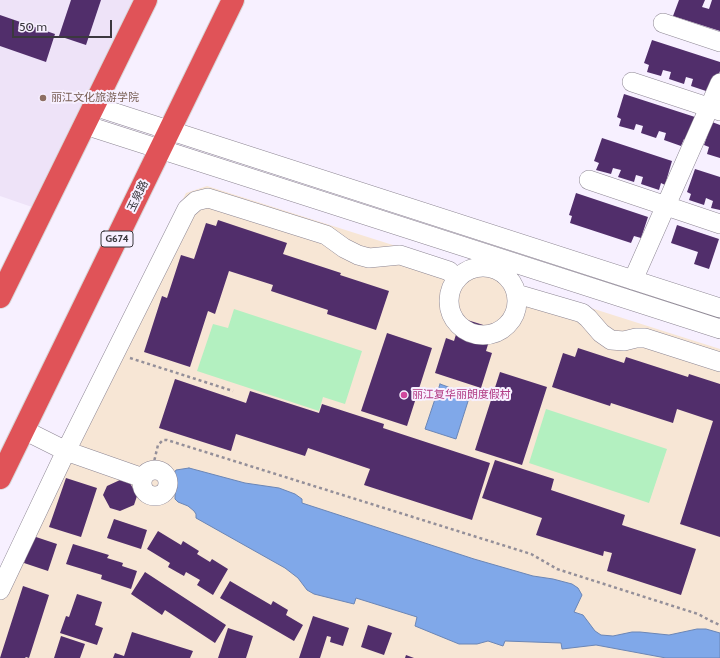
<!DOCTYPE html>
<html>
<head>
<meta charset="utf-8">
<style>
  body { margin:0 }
  #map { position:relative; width:720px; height:658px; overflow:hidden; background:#f7f0ff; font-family:Cabin,sans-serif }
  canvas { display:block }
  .scale { position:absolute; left:12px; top:20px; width:100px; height:18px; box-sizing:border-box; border:2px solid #3b383e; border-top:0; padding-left:5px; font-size:12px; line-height:14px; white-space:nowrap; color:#3b383e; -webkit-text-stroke:3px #f7f0ff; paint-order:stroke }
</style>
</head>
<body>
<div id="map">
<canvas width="720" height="658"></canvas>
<div class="scale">50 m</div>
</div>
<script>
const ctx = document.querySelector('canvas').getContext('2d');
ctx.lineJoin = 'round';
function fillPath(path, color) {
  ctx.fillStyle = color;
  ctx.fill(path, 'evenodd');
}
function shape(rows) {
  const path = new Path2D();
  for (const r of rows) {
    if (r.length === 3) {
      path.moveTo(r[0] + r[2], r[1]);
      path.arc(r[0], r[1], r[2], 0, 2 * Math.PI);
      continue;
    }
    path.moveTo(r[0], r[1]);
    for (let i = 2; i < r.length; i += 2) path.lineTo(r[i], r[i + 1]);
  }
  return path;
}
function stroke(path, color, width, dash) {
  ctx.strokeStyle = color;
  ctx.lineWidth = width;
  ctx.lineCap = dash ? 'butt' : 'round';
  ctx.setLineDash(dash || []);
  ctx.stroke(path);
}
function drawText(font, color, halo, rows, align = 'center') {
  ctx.font = font + ' Cabin,"Noto Sans SC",sans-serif';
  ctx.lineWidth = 4;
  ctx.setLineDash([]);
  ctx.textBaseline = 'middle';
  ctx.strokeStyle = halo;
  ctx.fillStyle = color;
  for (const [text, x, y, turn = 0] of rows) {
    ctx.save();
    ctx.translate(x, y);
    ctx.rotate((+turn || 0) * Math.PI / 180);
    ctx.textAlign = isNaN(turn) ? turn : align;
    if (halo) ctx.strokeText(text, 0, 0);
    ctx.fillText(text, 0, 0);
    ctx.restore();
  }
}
fillPath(shape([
  [207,186,720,349,720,658,0,658,0,571,186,193]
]), '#f7e6d5');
fillPath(shape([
  [0,0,134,0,32,207,0,196]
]), '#eee3f8');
fillPath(shape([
  [234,309,362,351,345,404,323,397,319,411,197,371,213,324,228,328],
  [546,409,667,449,649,503,529,463]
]), '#b3f0c0');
const water = shape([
  [440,384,470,395,456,439,425,429,440,384],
  [189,468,245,483,279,488,295,494,302,499,302,503,474,559,533,576,553,579,572,584,578,588,582,595,574,612,583,615,595,631,601,635,613,636,632,632,640,632,669,635,697,629,706,629,720,633,720,658,666,658,596,645,562,649,561,643,505,641,503,646,488,641,477,644,459,644,415,626,417,617,356,598,354,604,314,594,307,590,298,578,285,568,196,518,196,514,194,511,188,506,178,502,175,499,175,496,176,484,173,477,174,473,176,470,189,468]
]);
fillPath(water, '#80a8e9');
stroke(water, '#6b86b6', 1);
fillPath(shape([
  [71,0,101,0,86,45,59,36],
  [679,0,705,0,702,7,709,9,712,0,720,0,720,31,673,16],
  [0,15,55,34,46,62,0,46],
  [652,40,720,62,720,71,715,86,709,92,691,86,693,79,686,77,684,84,669,79,671,72,663,70,661,76,647,72,649,65,644,63],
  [624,94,695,117,687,140,684,139,681,146,664,140,666,133,659,131,656,138,641,133,643,126,636,124,634,130,619,126,621,119,617,117],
  [712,122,720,125,720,158,707,154,709,147,704,145],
  [602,138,672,161,665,185,661,183,659,190,641,184,643,177,636,175,634,182,618,177,621,170,613,168,611,174,596,170,599,163,594,161],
  [695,169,720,177,720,210,711,208,713,201,706,198,704,205,689,200,691,194,687,192],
  [576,193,648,217,641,238,634,236,631,243,570,223,572,216,569,215],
  [218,220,287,243,283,254,341,273,340,275,389,291,376,330,327,314,328,310,271,291,273,285,229,271,215,314,208,311,190,367,144,352,162,296,167,298,181,255,194,259,206,223,216,226],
  [677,225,719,239,709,269,694,264,698,252,671,243],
  [461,318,493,328,486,351,492,353,481,388,435,373,446,338,454,341],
  [387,333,432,348,407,426,361,411],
  [578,348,624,363,626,357,688,377,689,374,720,384,720,537,680,524,713,421,677,409,673,423,611,403,610,406,552,387,563,353,575,357],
  [500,372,547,387,522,465,475,450],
  [175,379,246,403,250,391,319,413,322,404,384,424,383,428,490,463,472,520,364,485,370,469,308,448,305,456,236,434,231,451,159,428],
  [495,460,554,479,551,490,625,515,622,525,696,549,681,595,607,571,612,553,604,551,603,556,536,535,542,518,482,498],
  [66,478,97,488,81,537,49,527],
  [120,480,130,483,137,496,134,505,120,511,110,508,103,495,107,486],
  [114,519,147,530,141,549,107,538],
  [158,531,181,545,183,541,199,551,197,554,210,562,212,559,228,569,213,595,197,585,200,580,186,572,184,576,168,567,170,563,147,549],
  [33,536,57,544,48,571,24,563],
  [73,544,109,555,107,558,123,563,122,566,137,571,131,589,101,579,102,575,66,564],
  [145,572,226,625,215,643,165,610,162,615,131,594],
  [230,581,271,605,273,601,288,610,286,615,303,625,294,641,220,598],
  [23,586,49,595,29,658,26,657,25,658,0,658],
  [77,594,102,602,95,625,103,628,97,645,60,633,66,616,69,617],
  [313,616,349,628,343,646,330,642,331,637,327,636,320,658,299,658],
  [368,625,392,633,384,655,361,647],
  [228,628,253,636,246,658,218,658],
  [132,632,193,651,190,658,113,658,115,653,124,656],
  [61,636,85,644,80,658,54,658],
  [406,655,414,658,405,658]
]), '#512e6b');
const minor = shape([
  [663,23,720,42],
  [632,82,720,111],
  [94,106,720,308],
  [85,125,720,329],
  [589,180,720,224],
  [483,301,34],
  [633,280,720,83],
  [517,294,582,313,588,318,601,333,611,340,624,341,636,338,645,338,720,362],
  [24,430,66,451,143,478],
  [155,483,13],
  [0,590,66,451,187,209,196,201,208,198,326,235,344,248,358,255,369,258,400,255,449,271,457,279]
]);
const highway = shape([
  [0,297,146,0],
  [0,478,233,0]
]);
stroke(minor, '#8d8693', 20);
stroke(highway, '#d8d7d8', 24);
stroke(shape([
  [130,358,233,391],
  [153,466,158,445,163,440,167,440,531,554,557,569,698,614,711,621,720,625]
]), '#948f99', 2.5, [3, 3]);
stroke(minor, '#fff', 19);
stroke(highway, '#e05358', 22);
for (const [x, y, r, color] of [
  [43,98,4,"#8d6e63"],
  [404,395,4,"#d1479c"]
]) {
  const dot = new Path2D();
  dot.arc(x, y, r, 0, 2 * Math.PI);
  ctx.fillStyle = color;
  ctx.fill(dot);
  stroke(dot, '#f7f0ff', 1.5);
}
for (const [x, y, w] of [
  [117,239,32]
]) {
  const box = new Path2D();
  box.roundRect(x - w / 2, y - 8, w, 16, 3);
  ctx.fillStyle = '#f7f0ff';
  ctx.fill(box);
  stroke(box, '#3b383e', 1);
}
drawText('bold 10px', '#3b383e', null, [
  ["G674",117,239]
]);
drawText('11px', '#785e54', '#f7f0ff', [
  ["丽江文化旅游学院",51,98]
], 'left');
drawText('11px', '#3b383e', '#f7f0ff', [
  ["玉泉路",138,196,-64]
]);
drawText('11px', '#b23c85', '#f7f0ff', [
  ["丽江复华丽朗度假村",412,395]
], 'left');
</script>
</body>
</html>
